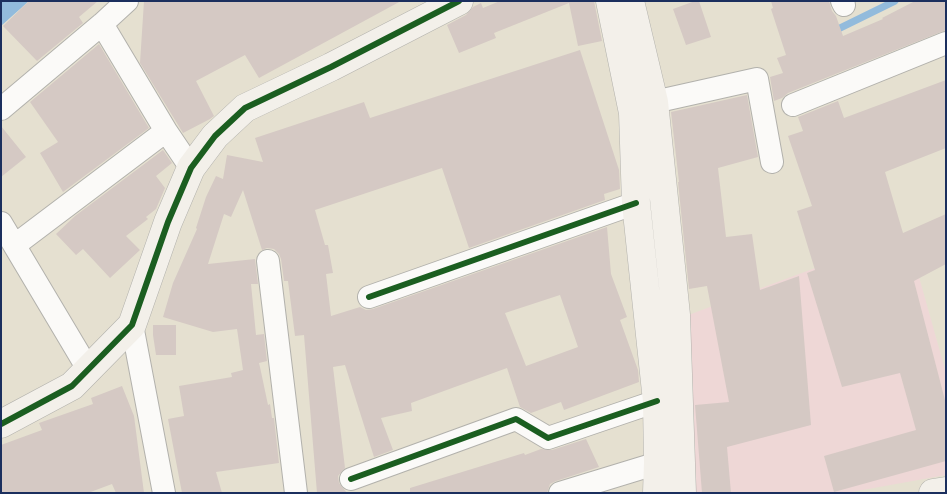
<!DOCTYPE html>
<html>
<head>
<meta charset="utf-8">
<style>
  body { margin:0 }
  #map { position:relative; width:947px; height:494px; overflow:hidden; background:#e5e0d0; font-family:"Playpen Sans",sans-serif }
  canvas { display:block }
  .frame { position:absolute; inset:0; border:2px solid #1b2f5e; pointer-events:none }
</style>
</head>
<body>
<div id="map">
<canvas width="947" height="494"></canvas>
<div class="frame"></div>
</div>
<script>
const ctx = document.querySelector('canvas').getContext('2d');
ctx.lineJoin = 'round';
function fillPath(path, color) {
  ctx.fillStyle = color;
  ctx.fill(path, 'evenodd');
}
function shape(rows) {
  const path = new Path2D();
  for (const r of rows) {
    path.moveTo(r[0], r[1]);
    for (let i = 2; i < r.length; i += 2) path.lineTo(r[i], r[i + 1]);
  }
  return path;
}
function stroke(path, color, width, dash) {
  ctx.strokeStyle = color;
  ctx.lineWidth = width;
  ctx.lineCap = dash ? 'butt' : 'round';
  ctx.setLineDash(dash || []);
  ctx.stroke(path);
}
fillPath(shape([
  [907,234,946,373,946,475,846,493,689,493,683,317]
]), '#eed7d6');
fillPath(shape([
  [1,1,29,1,1,26]
]), '#92bbdc');
stroke(shape([
  [832,32,895,1]
]), '#92bbdc', 7);
fillPath(shape([
  [29,1,98,1,79,17,83,23,37,61,3,26],
  [144,1,401,1,259,78,245,55,196,81,214,116,210,119,183,133,140,63],
  [500,1,594,1,602,41,578,46,569,3,494,33,496,38,459,53,447,25,466,15,473,7,481,3,483,8],
  [695,1,699,1,711,37,686,45,673,9],
  [771,1,829,1,832,11,836,16,843,36,883,19,882,18,915,1,946,1,946,30,788,93,782,98,774,101,770,77,783,73,777,58,786,55,771,9,773,8],
  [99,44,149,128,63,192,40,153,58,142,30,102],
  [580,50,619,170,620,189,604,194,605,200,469,248,442,168,315,210,325,245,328,245,333,273,326,274,331,316,360,307,366,310,373,309,607,227,611,274,627,317,620,320,638,370,639,382,564,410,561,402,531,413,520,407,507,368,411,403,412,411,381,418,393,450,374,457,345,365,333,367,345,468,338,476,339,483,347,493,317,493,304,335,295,336,288,281,284,281,281,259,279,254,274,249,267,248,262,250,243,190,231,217,224,214,208,264,255,259,258,284,251,284,256,335,264,334,267,361,259,363,260,367,268,405,270,404,272,418,274,418,279,463,216,472,222,493,182,493,168,419,184,416,179,386,232,377,231,373,243,370,237,329,213,332,163,317,173,283,197,229,196,228,206,197,216,176,223,179,227,155,263,162,255,138,364,102,370,118],
  [560,295,578,347,526,366,505,313],
  [946,80,946,148,885,172,903,233,946,214,946,264,914,281,946,404,946,461,834,492,824,456,916,430,900,373,842,387,807,273,815,270,797,211,812,206,788,136,803,131,798,117,838,101,844,118],
  [747,95,758,157,718,168,726,237,752,234,760,290,799,276,811,425,727,447,731,493,702,493,695,405,729,402,707,286,689,289,678,182,679,182,671,112],
  [1,126,26,157,1,177],
  [163,150,172,163,156,176,165,188,156,209,146,217,148,219,126,236,140,250,110,278,83,249,76,255,56,234,75,216],
  [153,325,176,325,176,355,156,355,153,335],
  [122,386,134,416,144,493,116,493,112,484,88,493,1,493,1,445,42,430,39,423,93,404,91,398],
  [586,439,599,467,556,481,550,484,547,493,410,493,410,488,524,453,525,455,541,449,552,450]
]), '#d5c9c4');
const street = shape([
  [842,1,844,5],
  [102,24,166,131,191,168],
  [654,102,757,79,772,162],
  [793,105,946,43],
  [1,109,102,24,127,1],
  [1,223,88,369],
  [15,245,166,131],
  [268,261,296,493],
  [369,297,636,203],
  [132,325,164,493],
  [351,479,516,419,548,438,657,401],
  [560,493,658,463]
]);
const secondary = shape([
  [610,1,633,113,636,203,657,401,658,463,657,493],
  [630,1,654,102,676,315,682,493],
  [1,424,72,386,132,325,168,222,191,168,215,136,245,108,331,67,459,1],
  [933,493,946,491]
]);
stroke(street, '#b2b1ac', 24);
stroke(secondary, '#b2b1ac', 29);
stroke(street, '#fbfaf8', 22);
stroke(secondary, '#f3f0ea', 28);
stroke(shape([
  [369,297,636,203],
  [1,424,72,386,132,325,168,222,191,168,215,136,245,108,331,67,459,1],
  [351,479,516,419,548,438,657,401]
]), '#1b5e20', 6);
</script>
</body>
</html>
